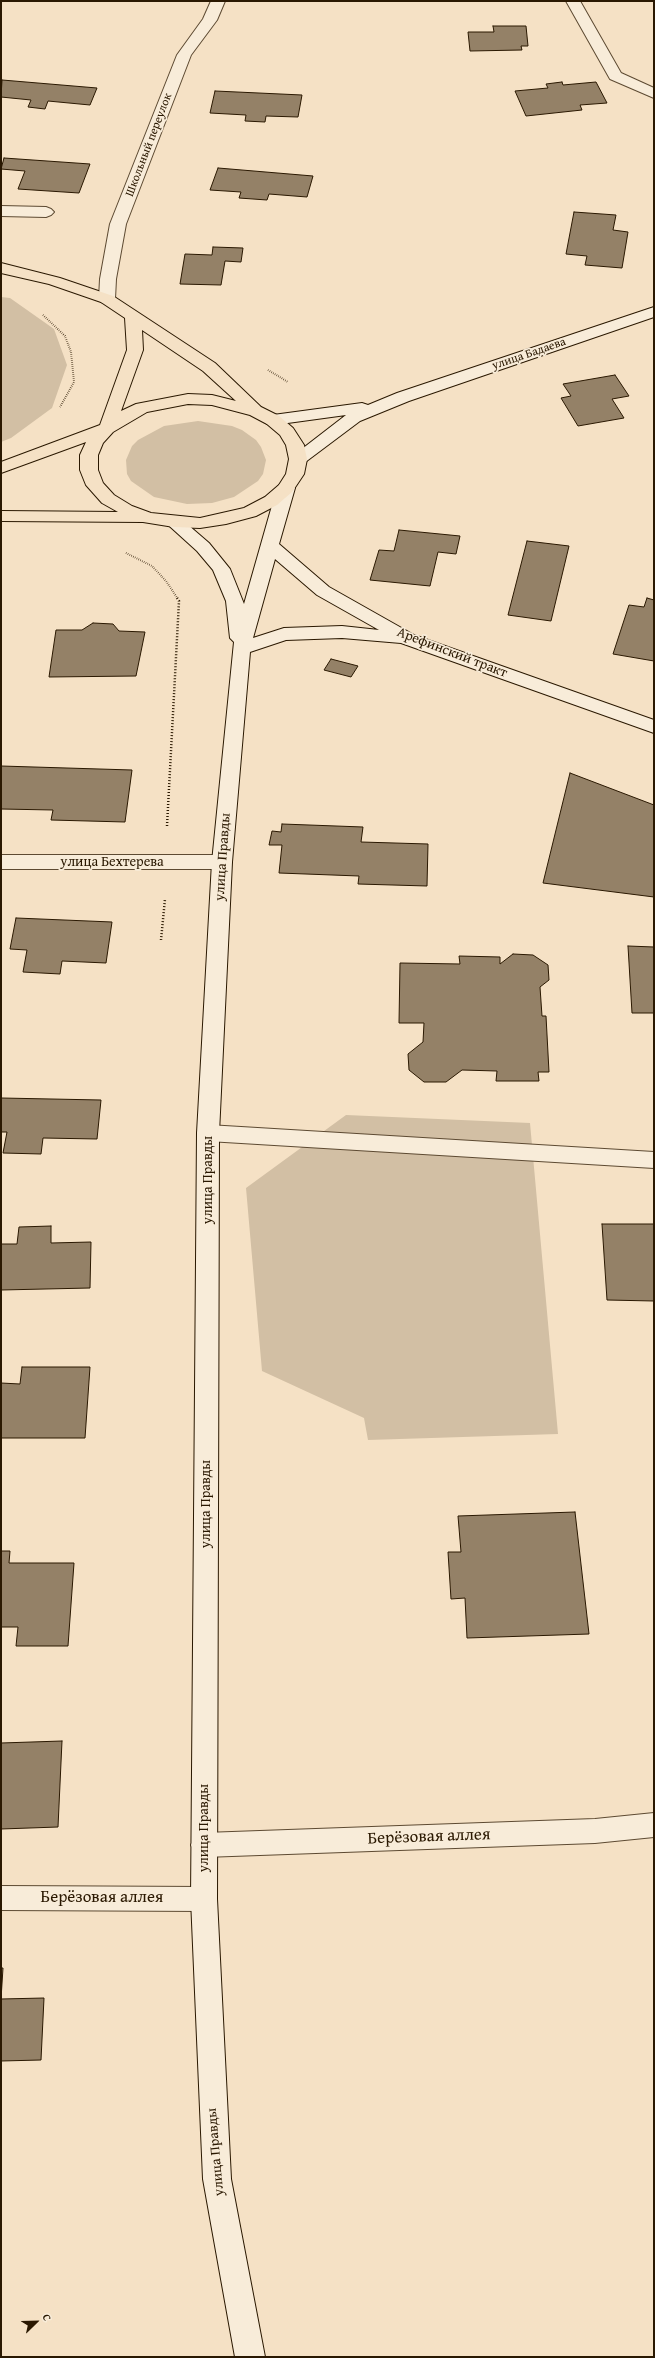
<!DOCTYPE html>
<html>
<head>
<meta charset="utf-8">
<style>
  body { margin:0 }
  #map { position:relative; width:655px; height:2358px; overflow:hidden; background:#f5e1c5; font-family:"Gentium Book Plus",serif }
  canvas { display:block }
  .frame { position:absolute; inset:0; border:2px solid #2a1801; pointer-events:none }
  .north { position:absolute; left:16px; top:2302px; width:40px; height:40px; -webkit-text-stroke:3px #f8ecd9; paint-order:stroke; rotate:67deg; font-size:11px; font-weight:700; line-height:16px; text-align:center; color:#2a1801 }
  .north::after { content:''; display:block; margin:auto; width:14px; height:18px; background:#2a1801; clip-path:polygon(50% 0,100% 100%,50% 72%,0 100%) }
</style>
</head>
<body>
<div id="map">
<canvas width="655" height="2358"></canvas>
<div class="frame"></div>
<div class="north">С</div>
</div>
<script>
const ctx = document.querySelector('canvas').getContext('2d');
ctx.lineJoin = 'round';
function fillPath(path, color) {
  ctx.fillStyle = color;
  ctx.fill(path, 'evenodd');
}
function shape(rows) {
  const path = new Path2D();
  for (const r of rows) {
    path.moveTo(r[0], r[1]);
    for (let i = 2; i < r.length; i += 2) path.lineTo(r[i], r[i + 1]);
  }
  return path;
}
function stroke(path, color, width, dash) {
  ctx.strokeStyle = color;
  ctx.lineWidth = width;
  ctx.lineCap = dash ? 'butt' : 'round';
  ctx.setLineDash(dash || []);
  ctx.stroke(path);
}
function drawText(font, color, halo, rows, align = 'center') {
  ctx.font = font + ' "Gentium Book Plus",serif';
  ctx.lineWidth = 3.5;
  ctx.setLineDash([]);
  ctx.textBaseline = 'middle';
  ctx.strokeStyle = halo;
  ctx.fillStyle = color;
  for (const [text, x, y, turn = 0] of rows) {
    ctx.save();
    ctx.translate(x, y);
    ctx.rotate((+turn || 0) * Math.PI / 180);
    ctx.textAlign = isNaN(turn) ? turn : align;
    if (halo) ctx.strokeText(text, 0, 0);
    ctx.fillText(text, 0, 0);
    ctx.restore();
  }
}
fillPath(shape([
  [1,297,10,298,54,329,67,365,52,408,11,438,1,442],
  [198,421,232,426,242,430,256,440,261,447,266,460,263,474,258,481,234,497,212,503,187,504,154,497,131,481,127,474,126,460,132,446,138,440,164,426],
  [346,1115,530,1123,558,1434,368,1440,364,1418,262,1371,246,1188]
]), '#d2bfa4');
const building = shape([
  [493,26,526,26,528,46,521,46,522,50,470,51,468,32,494,32,493,26],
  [2,80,97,88,90,105,48,101,45,109,28,107,31,100,1,97,2,80],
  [562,82,563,85,596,82,607,103,580,105,582,110,526,116,515,91,548,88,546,84,562,82],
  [215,91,302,95,298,117,266,116,265,122,245,121,246,115,210,113,215,91],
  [4,158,90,164,79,193,18,189,25,171,1,169,4,158],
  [218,168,313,176,307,197,269,194,267,200,239,198,241,192,210,190,218,168],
  [574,212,616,215,613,230,628,232,622,268,585,265,587,256,566,254,574,212],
  [213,247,243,248,241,262,225,261,221,285,180,284,185,254,212,255,213,247],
  [615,375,629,396,612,399,624,418,578,426,561,398,571,396,563,384,615,375],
  [399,530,460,536,456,554,438,552,430,586,370,580,379,550,394,551,399,530],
  [527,541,569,546,551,621,508,615,527,541],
  [647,598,654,600,654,661,613,654,629,605,644,607,647,598],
  [93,623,113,624,119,631,145,632,136,676,49,677,56,630,82,630,93,623],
  [331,659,358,666,351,677,324,670,331,659],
  [1,766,132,770,125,822,51,820,53,810,1,809,1,766],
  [570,773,654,805,654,897,543,883,570,773],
  [282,824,363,827,361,842,428,844,427,886,358,884,359,876,279,873,282,845,269,845,272,831,281,832,282,824],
  [16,918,112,922,106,963,62,961,60,974,23,972,27,950,10,949,16,918],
  [628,946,654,947,654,1013,632,1013,628,946],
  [513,954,533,955,548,965,549,980,540,987,542,1016,546,1016,549,1072,538,1072,539,1081,496,1081,497,1071,462,1070,446,1082,424,1082,409,1070,408,1054,423,1042,424,1023,399,1023,400,963,460,964,459,956,500,957,500,964,513,954],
  [1,1098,101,1100,97,1139,43,1138,41,1154,3,1153,7,1132,1,1132,1,1098],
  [602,1224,654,1224,654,1301,607,1300,602,1224],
  [51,1226,51,1243,91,1242,90,1288,1,1290,1,1244,17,1244,19,1227,51,1226],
  [22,1367,90,1367,85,1438,1,1438,1,1383,20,1384,22,1367],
  [575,1512,589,1634,467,1638,465,1598,451,1599,448,1552,461,1552,458,1516,575,1512],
  [1,1551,10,1551,9,1563,74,1563,68,1646,16,1646,18,1627,1,1627,1,1551],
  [62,1741,58,1827,1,1829,1,1743,62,1741],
  [1,1968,3,1968,1,1999,44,1998,41,2060,1,2061,1,1968]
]);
fillPath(building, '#948167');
stroke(building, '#2a1801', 1);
const lane = shape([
  [1,206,46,207,51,209,54,212,51,215,46,217,1,216,1,206],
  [208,1125,654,1152,654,1168,208,1141,200,1139,197,1133,200,1127,208,1125],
  [654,1813,654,1837,595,1843,204,1857,195,1853,191,1845,195,1837,204,1833,595,1819,654,1813]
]);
const street = shape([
  [211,1,225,1,217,20,191,55,126,224,116,279,115,299,113,302,107,304,101,302,99,299,100,279,110,224,177,55,203,19,211,1],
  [566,1,580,1,621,73,654,88,654,98,610,79,566,1],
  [1,855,222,855,229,857,232,862,229,867,222,869,1,869,1,855],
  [1,1886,204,1887,213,1890,217,1899,213,1908,204,1911,1,1910,1,1886]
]);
const secondary = shape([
  [654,307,654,317,409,401,360,421,304,463,298,464,292,463,289,459,346,415,273,425,267,424,265,420,267,416,273,415,362,403,368,405,397,393,654,307],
  [286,483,292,484,295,488,279,544,329,587,414,635,654,720,654,733,401,643,342,638,286,640,250,652,232,862,219,1133,217,1899,231,2179,265,2357,235,2357,203,2179,191,1899,197,1133,212,862,234,642,230,638,226,601,213,570,197,551,165,522,168,518,174,517,180,518,209,543,230,569,244,604,277,488,280,484,286,483],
  [275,559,317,595,379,630,342,626,284,628,253,638,275,559]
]);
const primary = shape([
  [1,263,60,278,113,296,215,363,261,407,279,416,293,428,304,445,307,459,304,474,292,492,277,505,256,516,226,524,200,528,174,527,143,522,1,521,1,511,118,512,102,503,86,485,80,470,80,455,86,442,1,473,1,462,100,425,127,350,125,318,101,302,49,284,1,273,1,263],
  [142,330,203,371,236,401,212,395,188,394,136,404,121,411,143,350,142,330],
  [188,404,212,405,250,415,267,424,280,435,286,445,289,459,286,474,279,485,265,497,244,508,200,518,151,513,132,506,114,495,103,483,98,470,98,455,103,443,113,432,147,412,188,404]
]);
stroke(lane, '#5d4a32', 2);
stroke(street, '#5d4a32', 2);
stroke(secondary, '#2a1801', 2);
stroke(primary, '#2a1801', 2);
stroke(shape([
  [43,315,65,336,71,352,74,382,60,407],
  [268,370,288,382],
  [126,553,152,566,166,581,178,599]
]), '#2a1801', 2, [0.5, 1.5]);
stroke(shape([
  [167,826,179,601,177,598],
  [161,940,165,899]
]), '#2a1801', 2.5, [1, 2]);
fillPath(lane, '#f8ecd9');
fillPath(street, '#f8ecd9');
fillPath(secondary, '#f8ecd9');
fillPath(primary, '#f5e1c5');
drawText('12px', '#2a1801', '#f8ecd9', [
  ["Школьный переулок",149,145,-69],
  ["улица Бадаева",529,354,-19]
]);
drawText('14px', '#2a1801', '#f8ecd9', [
  ["Арефинский тракт",452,653,21],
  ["улица Правды",223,857,-86],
  ["улица Бехтерева",112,862],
  ["улица Правды",208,1180,-90],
  ["улица Правды",206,1504,-90],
  ["улица Правды",204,1828,-90],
  ["улица Правды",216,2152,-95]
]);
drawText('17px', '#2a1801', '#f8ecd9', [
  ["Берёзовая аллея",429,1837,-2],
  ["Берёзовая аллея",102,1898]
]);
</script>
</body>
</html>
